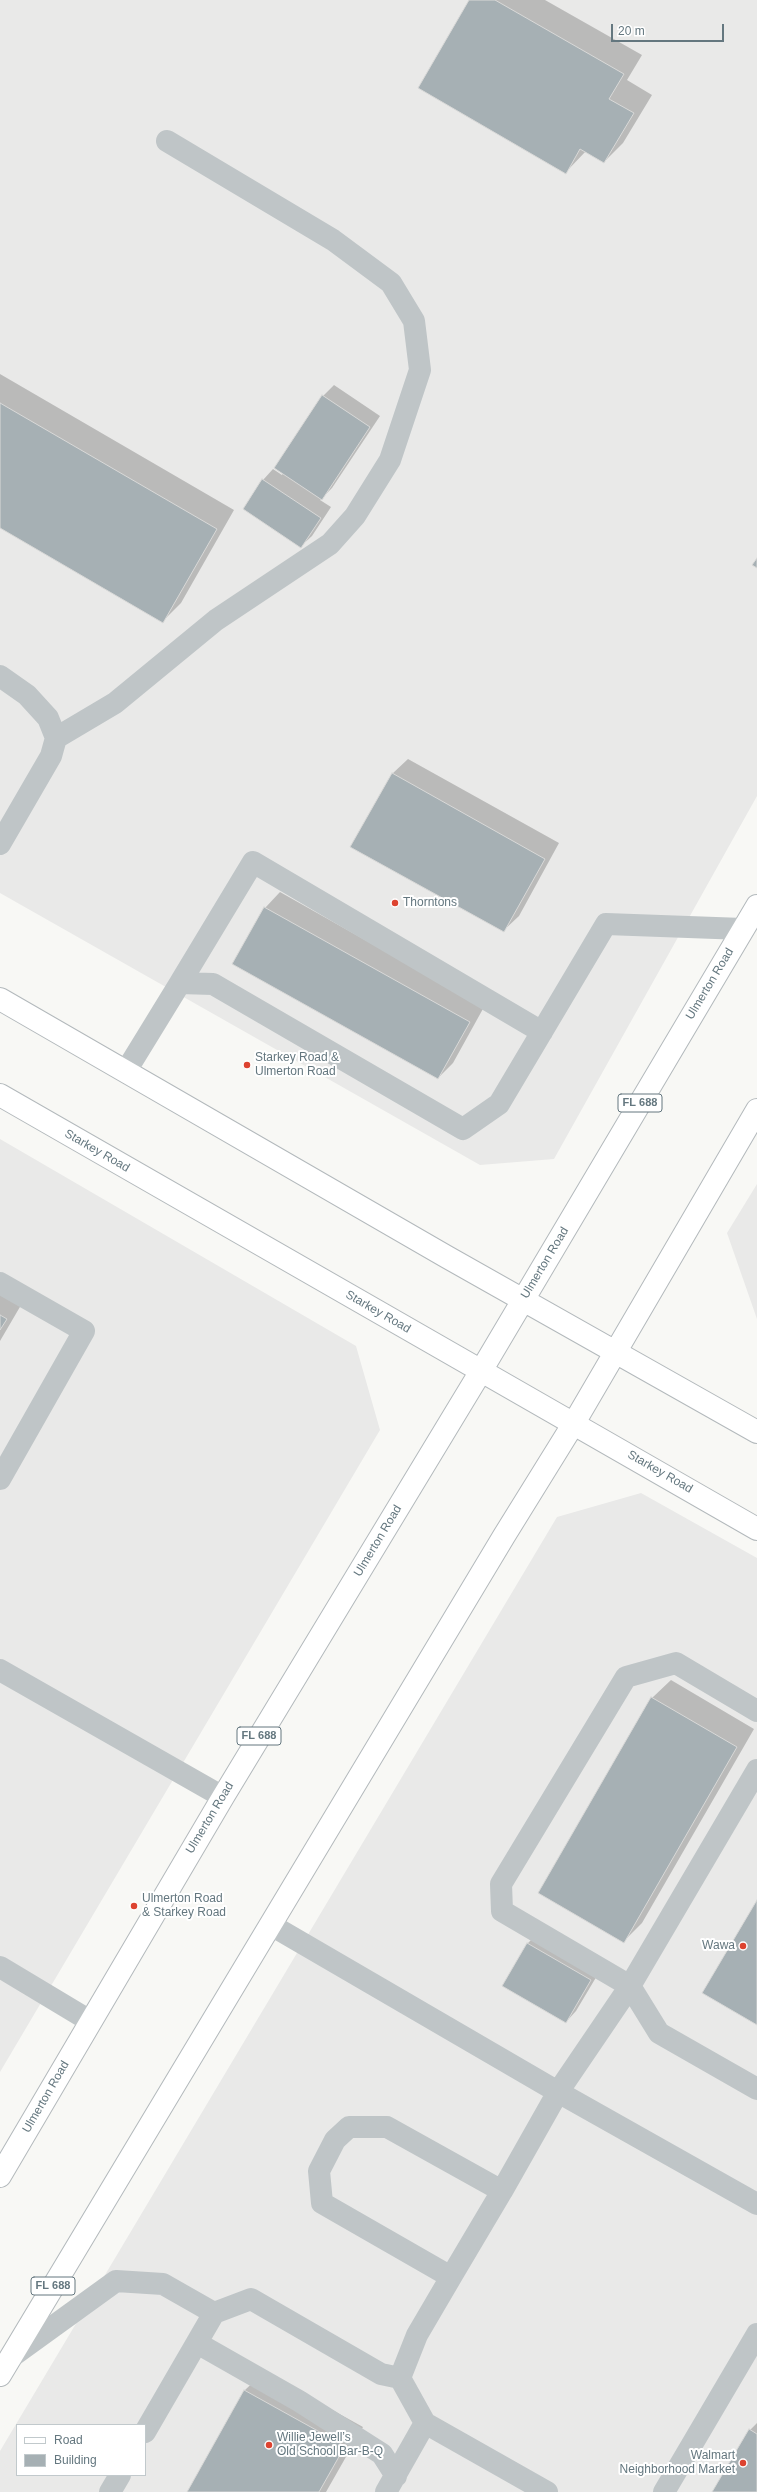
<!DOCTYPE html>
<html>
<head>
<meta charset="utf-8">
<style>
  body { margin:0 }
  #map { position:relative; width:757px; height:2492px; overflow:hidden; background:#f8f8f5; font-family:Arial,sans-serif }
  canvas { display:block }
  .legend { position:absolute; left:16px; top:2424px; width:130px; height:52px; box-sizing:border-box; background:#fff; border:1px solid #c1c9cc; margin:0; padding:5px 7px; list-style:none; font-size:12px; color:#64777f }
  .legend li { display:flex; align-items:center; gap:8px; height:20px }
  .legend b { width:20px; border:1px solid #c1c9cc }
  .scale { position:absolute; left:611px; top:24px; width:113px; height:18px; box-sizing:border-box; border:2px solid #64777f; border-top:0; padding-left:5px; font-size:12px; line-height:14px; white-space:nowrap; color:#64777f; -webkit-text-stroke:3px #fff; paint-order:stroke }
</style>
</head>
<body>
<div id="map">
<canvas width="757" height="2492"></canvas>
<ul class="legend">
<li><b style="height:5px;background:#fff"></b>Road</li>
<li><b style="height:11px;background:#a6b0b4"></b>Building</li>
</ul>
<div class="scale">20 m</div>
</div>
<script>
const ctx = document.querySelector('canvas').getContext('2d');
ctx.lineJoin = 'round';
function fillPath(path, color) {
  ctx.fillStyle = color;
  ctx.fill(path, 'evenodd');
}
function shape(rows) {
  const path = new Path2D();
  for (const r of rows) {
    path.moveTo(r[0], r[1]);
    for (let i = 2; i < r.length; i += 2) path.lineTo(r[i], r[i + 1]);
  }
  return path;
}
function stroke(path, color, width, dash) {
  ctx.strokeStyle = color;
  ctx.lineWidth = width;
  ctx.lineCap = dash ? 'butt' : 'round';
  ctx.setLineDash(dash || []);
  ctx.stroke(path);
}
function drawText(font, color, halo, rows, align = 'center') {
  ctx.font = font + ' Arial,sans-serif';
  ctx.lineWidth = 4;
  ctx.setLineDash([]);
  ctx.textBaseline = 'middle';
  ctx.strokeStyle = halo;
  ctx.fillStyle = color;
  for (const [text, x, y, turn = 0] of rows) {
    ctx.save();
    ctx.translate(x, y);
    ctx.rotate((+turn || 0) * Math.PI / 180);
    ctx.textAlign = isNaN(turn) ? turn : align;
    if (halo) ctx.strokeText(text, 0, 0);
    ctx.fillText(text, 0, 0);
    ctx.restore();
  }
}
fillPath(shape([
  [0,0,757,0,757,796,554,1159,480,1165,0,893],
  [0,1139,356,1346,380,1430,0,2072],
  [757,1184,757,1319,727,1233],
  [641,1493,757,1558,757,2492,0,2492,0,2451,557,1517],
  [17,2425,145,2425,145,2475,17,2475]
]), '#e9e9e8');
fillPath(shape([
  [470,0,545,0,642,55,627,80,652,95,623,143,604,162,586,151,566,172],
  [0,374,234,510,181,603,163,621,0,527],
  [334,385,380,416,332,488,320,500,331,507,312,536,301,546,263,480,273,469,282,475,323,396],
  [408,759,559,843,519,916,503,931,392,774],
  [280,892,484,1007,453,1063,438,1078,265,908],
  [0,1286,24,1300,0,1341],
  [671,1680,754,1729,642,1923,624,1941,652,1698],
  [538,1933,601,1969,576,2011,566,2022,527,1944],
  [264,2372,363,2427,326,2492,188,2492,245,2390],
  [757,2423,757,2492,713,2492,750,2430]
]), '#0003');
const building = shape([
  [469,0,495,0,624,74,609,99,634,113,604,163,580,149,566,174,418,88,469,0],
  [322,395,370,427,322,500,274,468,322,395],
  [0,403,217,529,163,623,0,528,0,403],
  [262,479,321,518,301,548,243,509,262,479],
  [757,558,757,568,752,565,757,558],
  [392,773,545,859,504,932,350,847,392,773],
  [264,907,470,1022,438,1079,232,964,264,907],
  [0,1315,7,1319,0,1330,0,1315],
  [651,1697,737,1747,624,1943,538,1893,651,1697],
  [757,1900,757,2025,702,1993,757,1900],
  [527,1943,591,1980,566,2023,502,1986,527,1943],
  [244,2390,345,2446,319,2492,187,2492,244,2390],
  [749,2429,757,2434,757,2492,712,2492,749,2429]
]);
fillPath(building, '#a6b0b4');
stroke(building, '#d9d9d8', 1);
const major = shape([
  [0,999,447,1257,757,1432],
  [0,1095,757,1529],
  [0,2176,223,1797,481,1371,757,906],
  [0,2375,504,1536,574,1423,757,1110]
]);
stroke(major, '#b3b9bc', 24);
stroke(shape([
  [0,676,27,695,48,718,56,738,51,756,0,844],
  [56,738,115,703,216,620,330,544,355,516,390,460,420,370,414,321,391,283,333,240,167,141],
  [180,983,253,862,542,1032],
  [126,1071,180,983,213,984,463,1129,499,1104,606,924,743,929],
  [0,1283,84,1331,0,1479],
  [0,1670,223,1797],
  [757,1711,676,1663,626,1677,501,1884,502,1911,630,1986,659,2033,757,2089],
  [271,1925,558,2092,757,2204],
  [0,1967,90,2021],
  [502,2191,558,2092,630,1986,757,1770],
  [451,2277,502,2191,387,2127,349,2127,335,2140,319,2171,322,2203,451,2277,417,2335,400,2378,425,2423,547,2492],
  [197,2343,299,2401,382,2454,396,2476],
  [11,2357,116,2281,163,2284,214,2313],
  [145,2432,214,2313,251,2299,381,2374,400,2378],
  [110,2492,120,2475],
  [386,2492,425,2423],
  [664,2492,757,2334]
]), '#bfc5c7', 22);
stroke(major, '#fff', 22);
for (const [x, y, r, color] of [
  [395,903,4,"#dd4330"],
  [247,1065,4,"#dd4330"],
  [134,1906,4,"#dd4330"],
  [743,1946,4,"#dd4330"],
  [269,2445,4,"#dd4330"],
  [743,2463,4,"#dd4330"]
]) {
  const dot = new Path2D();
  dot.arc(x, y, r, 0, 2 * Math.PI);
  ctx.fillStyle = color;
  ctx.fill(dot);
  stroke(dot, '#fff', 1.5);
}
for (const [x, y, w] of [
  [640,1103,44],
  [259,1736,44],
  [53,2286,44]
]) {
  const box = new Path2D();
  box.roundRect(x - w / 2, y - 9, w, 18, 3);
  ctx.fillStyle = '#fff';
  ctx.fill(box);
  stroke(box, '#64777f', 1);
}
drawText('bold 11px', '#64777f', null, [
  ["FL 688",640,1103],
  ["FL 688",259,1736],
  ["FL 688",53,2286]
]);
drawText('12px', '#64777f', '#fff', [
  ["Thorntons",403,903],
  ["Starkey Road &",255,1058],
  ["Ulmerton Road",255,1072],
  ["Ulmerton Road",142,1899],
  ["& Starkey Road",142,1913],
  ["Wawa",735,1946,"right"],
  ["Willie Jewell’s",277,2438],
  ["Old School Bar-B-Q",277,2452],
  ["Walmart",735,2456,"right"],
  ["Neighborhood Market",735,2470,"right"]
], 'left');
drawText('12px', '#64777f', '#fff', [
  ["Ulmerton Road",710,984,-59],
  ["Starkey Road",97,1151,30],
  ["Ulmerton Road",545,1263,-59],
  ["Starkey Road",378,1312,30],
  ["Starkey Road",660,1472,30],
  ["Ulmerton Road",378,1541,-59],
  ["Ulmerton Road",210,1818,-59],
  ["Ulmerton Road",46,2097,-60]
]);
</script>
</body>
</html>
